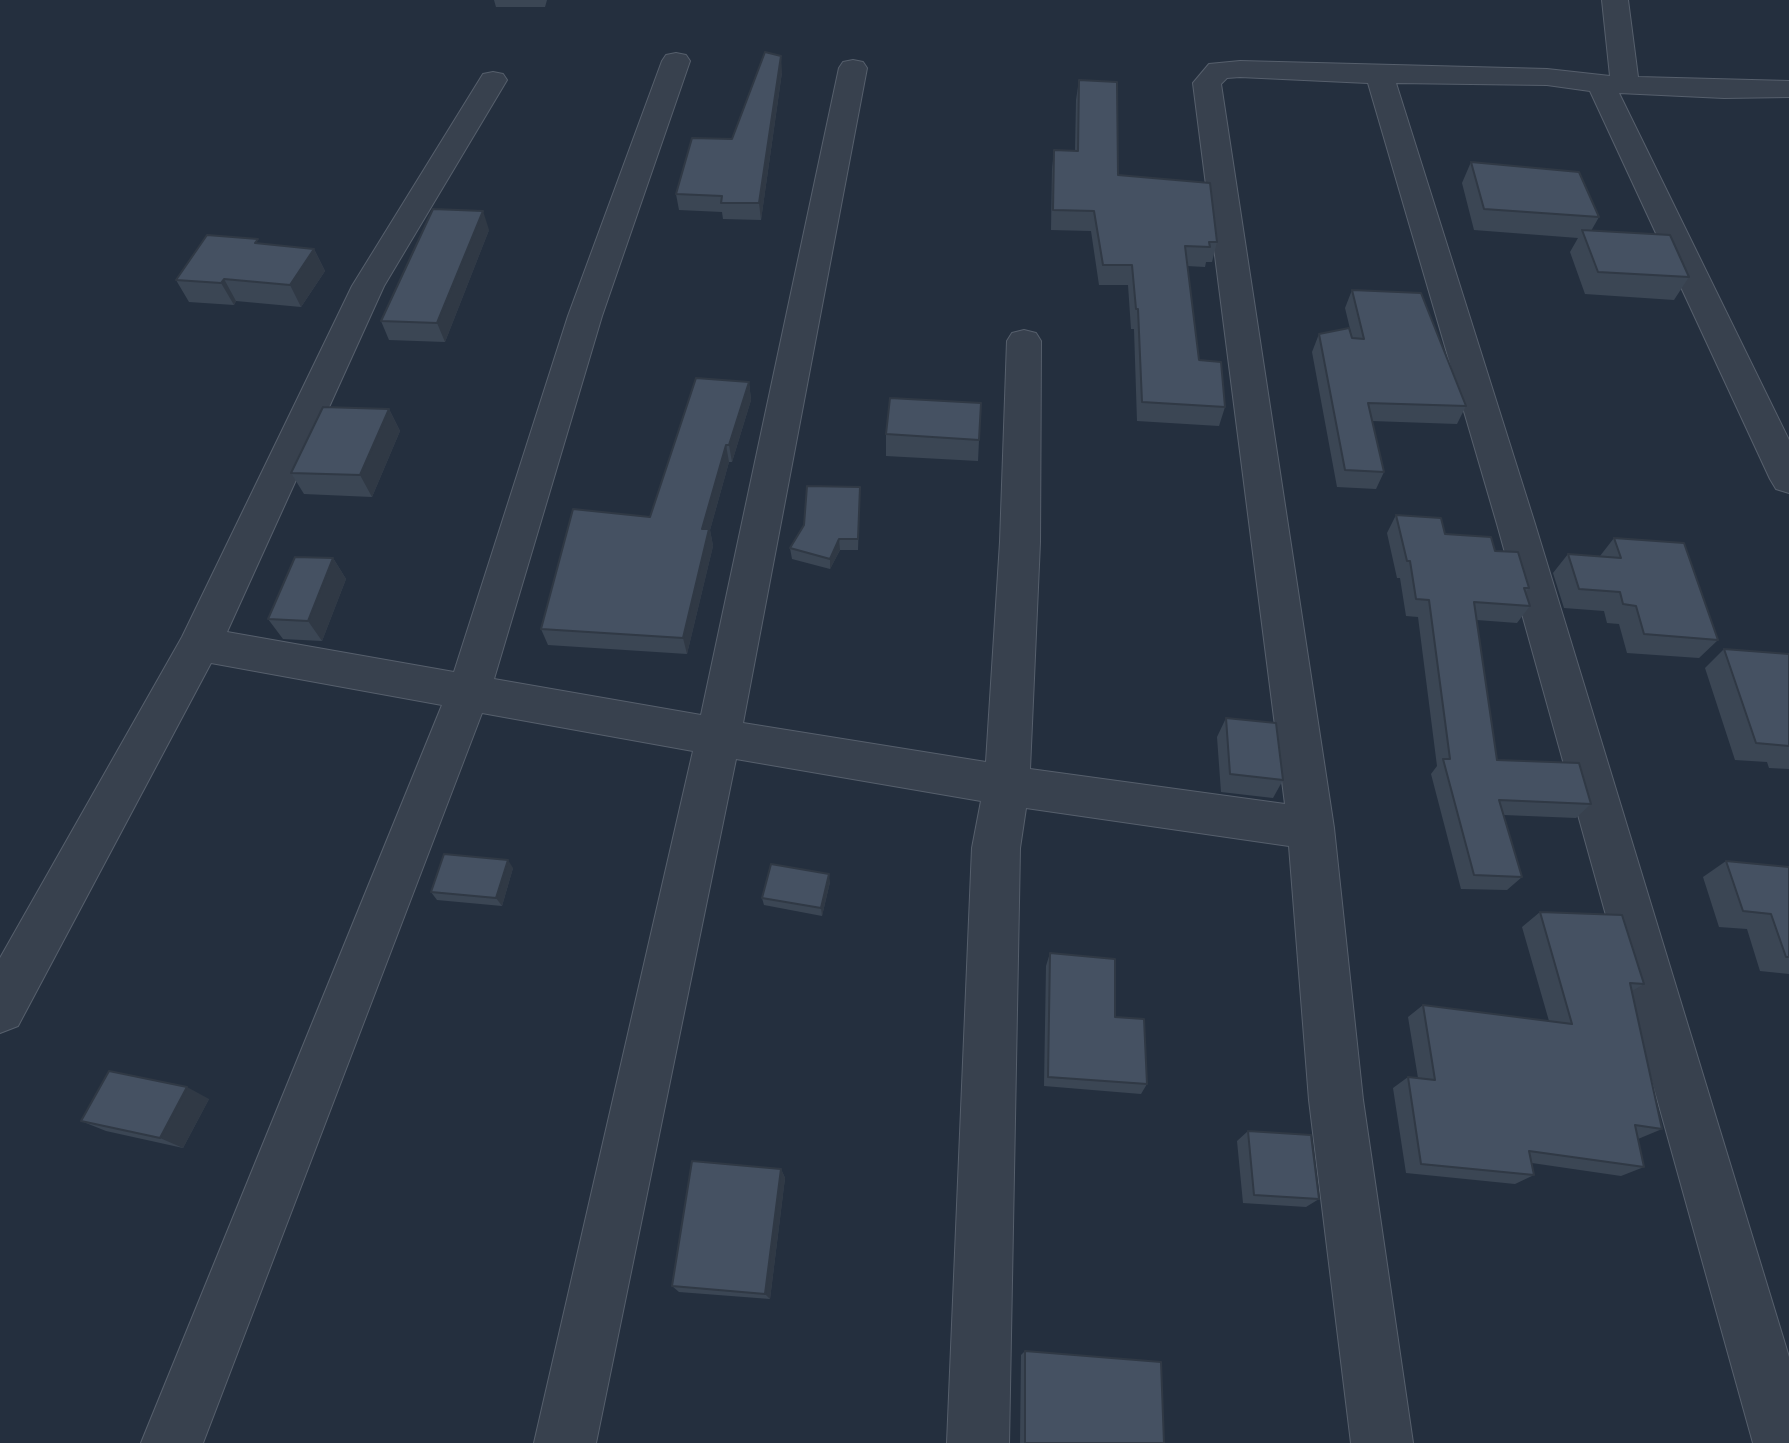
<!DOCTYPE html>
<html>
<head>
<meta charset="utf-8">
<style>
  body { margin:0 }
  canvas { display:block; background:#242f3e }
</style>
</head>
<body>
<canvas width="1789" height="1443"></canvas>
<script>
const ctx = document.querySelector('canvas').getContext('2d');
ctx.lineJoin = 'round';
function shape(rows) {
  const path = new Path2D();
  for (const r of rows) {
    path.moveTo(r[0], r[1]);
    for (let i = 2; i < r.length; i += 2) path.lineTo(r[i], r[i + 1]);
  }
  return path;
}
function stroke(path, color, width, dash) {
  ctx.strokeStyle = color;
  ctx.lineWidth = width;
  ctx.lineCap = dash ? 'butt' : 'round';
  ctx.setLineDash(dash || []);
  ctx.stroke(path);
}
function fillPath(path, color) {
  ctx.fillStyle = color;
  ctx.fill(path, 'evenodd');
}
const minor = shape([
  [1602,0,1628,0,1638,77,1789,81,1789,97,1724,98,1619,93,1789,440,1789,493,1776,489,1770,479,1590,91,1547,85,1396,83,1535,524,1789,1357,1789,1443,1753,1443,1497,524,1368,83,1240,77,1227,78,1221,84,1334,828,1363,1100,1413,1443,1351,1443,1309,1100,1289,846,1026,808,1020,848,1009,1443,947,1443,972,848,981,801,736,759,596,1443,534,1443,693,751,482,713,203,1443,141,1443,442,705,211,663,18,1026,0,1033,0,958,182,637,352,286,483,74,493,72,503,74,507,80,384,286,227,632,454,672,568,316,662,61,666,55,676,53,686,55,690,61,602,316,494,679,701,715,839,68,843,62,853,60,863,62,867,68,743,723,986,762,1000,542,1007,341,1012,333,1024,330,1036,333,1041,341,1040,542,1030,769,1285,804,1193,83,1209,64,1240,61,1547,69,1610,76,1602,0]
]);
stroke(minor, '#565f6c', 2);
fillPath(minor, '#38414e');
fillPath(shape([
  [494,0,547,0,545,7,496,7],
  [782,72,761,220,723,219,722,212,679,210,676,194,732,139],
  [1079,80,1118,175,1217,242,1212,262,1206,262,1205,267,1187,266,1199,360,1225,407,1219,426,1137,421,1134,329,1131,329,1128,285,1099,285,1091,231,1051,230,1052,169,1054,150,1075,151,1076,100],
  [1471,162,1599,217,1591,231,1689,277,1674,300,1585,294,1570,252,1578,238,1474,230,1462,183],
  [489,230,445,342,389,340,381,321],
  [260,244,314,249,325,271,301,307,236,301,234,305,189,302,176,280],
  [1352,290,1466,406,1457,424,1372,421,1384,472,1376,489,1337,487,1312,352,1319,334,1352,337,1345,308],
  [749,382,751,400,732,462,729,462,710,530,713,546,687,654,548,645,541,629,650,517],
  [389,409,400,431,372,497,304,494,291,473],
  [886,434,979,440,978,461,886,456],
  [860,487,858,550,840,550,830,569,792,559,790,548],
  [1396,515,1495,551,1529,588,1526,592,1530,606,1517,623,1477,620,1497,760,1591,804,1576,818,1504,815,1522,877,1507,890,1461,889,1431,774,1437,766,1418,617,1406,616,1400,578,1397,578,1387,533],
  [1614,538,1718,640,1699,658,1627,653,1619,624,1607,623,1604,611,1564,608,1553,573,1568,554,1600,556],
  [333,558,346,579,322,641,283,639,268,619],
  [1724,649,1789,654,1789,769,1769,768,1767,762,1735,760,1705,668],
  [1226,718,1283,780,1273,798,1221,792,1217,737],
  [1726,861,1789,867,1789,974,1760,971,1747,929,1719,927,1703,877],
  [513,868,502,906,437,900,431,892],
  [830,882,822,916,764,905,762,898],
  [1540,912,1644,984,1632,991,1662,1129,1638,1139,1644,1167,1621,1176,1532,1163,1534,1175,1515,1184,1406,1173,1393,1088,1408,1077,1418,1078,1408,1017,1423,1005,1549,1021,1522,927],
  [1050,953,1115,1017,1147,1084,1141,1094,1044,1086,1046,966],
  [209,1099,183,1148,106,1131,81,1121],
  [1248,1131,1319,1199,1306,1207,1243,1203,1237,1141],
  [781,1169,785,1178,770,1299,679,1292,672,1286],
  [1025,1351,1164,1443,1020,1443,1021,1355]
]), '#3b4654');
fillPath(shape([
  [781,56,782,72,761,220,759,203],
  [483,211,489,230,445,342,437,323],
  [314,249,325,271,301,307,290,285],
  [224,279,236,301,234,305,221,283],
  [749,382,751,400,732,462,729,445],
  [389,409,400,431,372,497,360,475],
  [726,445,729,462,710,530,713,546,687,654,683,638,702,529],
  [839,539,840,550,830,569,830,559],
  [333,558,346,579,322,641,308,621],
  [508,860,513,868,502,906,496,898],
  [829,874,830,882,822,916,821,908],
  [187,1087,209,1099,183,1148,160,1138],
  [781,1169,785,1178,770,1299,765,1294]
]), '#303945');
const building = shape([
  [765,52,781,56,759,203,721,203,722,196,676,194,692,138,732,139,765,52],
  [1079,80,1117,82,1118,175,1210,183,1217,242,1209,242,1210,247,1185,246,1199,360,1221,362,1225,407,1142,402,1138,309,1136,309,1132,265,1103,265,1094,211,1053,210,1054,150,1078,151,1079,80],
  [1471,162,1579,172,1599,217,1484,209,1471,162],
  [433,209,483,211,437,323,381,321,433,209],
  [1582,230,1670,235,1689,277,1598,272,1582,230],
  [207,235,258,239,255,243,314,249,290,285,224,279,221,283,176,280,207,235],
  [1352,290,1421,293,1466,406,1368,403,1384,472,1345,470,1319,334,1349,328,1352,338,1364,339,1352,290],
  [696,378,749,382,729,445,726,445,702,529,709,529,683,638,541,629,573,509,650,517,696,378],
  [890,398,981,403,979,440,886,434,890,398],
  [323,407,389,409,360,475,291,473,323,407],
  [807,486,860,487,858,539,839,539,830,559,790,548,804,525,807,486],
  [1396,515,1441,518,1445,534,1491,537,1495,551,1518,552,1529,588,1524,588,1530,606,1474,602,1497,760,1579,763,1591,804,1499,800,1522,877,1474,875,1443,759,1450,759,1429,600,1416,599,1410,561,1407,561,1396,515],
  [1614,538,1684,543,1718,640,1644,634,1636,606,1623,604,1620,592,1579,589,1568,554,1621,558,1614,538],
  [295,557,333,558,308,621,268,619,295,557],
  [1724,649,1789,654,1789,746,1756,743,1724,649],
  [1226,718,1276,723,1283,780,1230,774,1226,718],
  [444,854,508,860,496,898,431,892,444,854],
  [1726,861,1789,867,1789,957,1786,957,1771,914,1743,911,1726,861],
  [771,864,829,874,821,908,762,898,771,864],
  [1540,912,1622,915,1644,984,1630,983,1662,1129,1635,1125,1644,1167,1529,1151,1534,1175,1421,1164,1408,1077,1435,1080,1423,1005,1572,1024,1540,912],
  [1050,953,1115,959,1115,1017,1144,1019,1147,1084,1048,1077,1050,953],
  [109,1071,187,1087,160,1138,81,1121,109,1071],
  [1248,1131,1311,1135,1319,1199,1254,1195,1248,1131],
  [692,1161,781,1169,765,1294,672,1286,692,1161],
  [1025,1351,1161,1362,1164,1443,1025,1443,1025,1351]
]);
fillPath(building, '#455162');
stroke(building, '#303945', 2);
</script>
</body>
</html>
